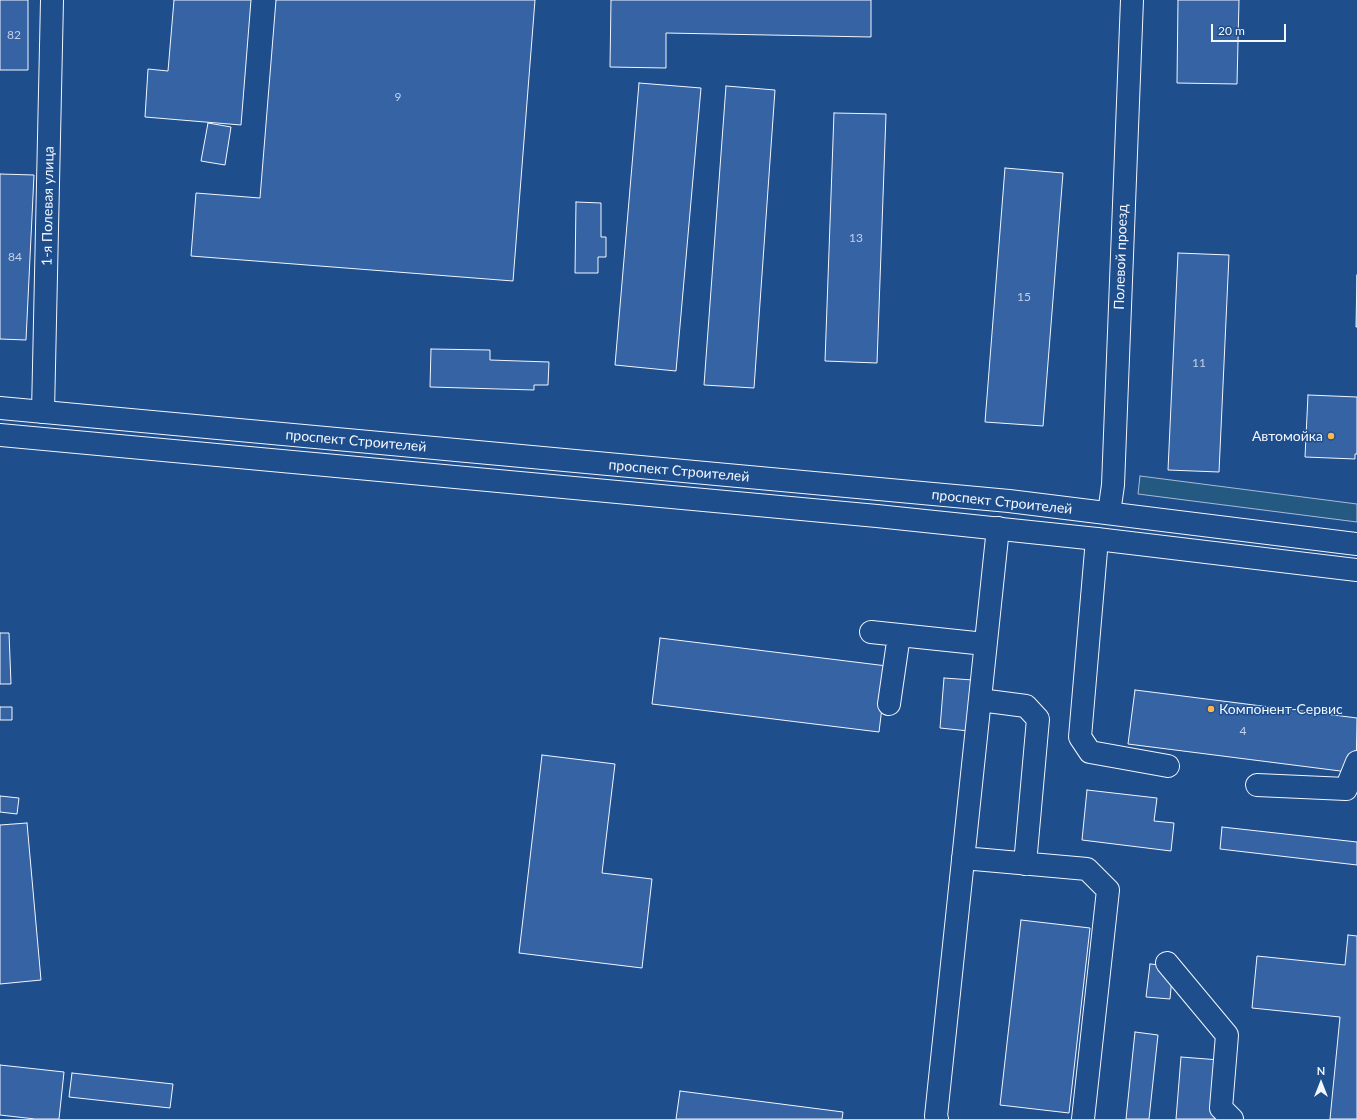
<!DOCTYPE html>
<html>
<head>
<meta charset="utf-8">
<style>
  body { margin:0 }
  #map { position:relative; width:1357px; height:1119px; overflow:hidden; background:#1f4e8c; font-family:Lato,sans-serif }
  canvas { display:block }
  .north { position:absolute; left:1301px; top:1063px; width:40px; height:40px; -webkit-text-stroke:3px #1f4e8c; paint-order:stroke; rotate:0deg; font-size:11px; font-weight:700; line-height:16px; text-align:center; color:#f2f6ff }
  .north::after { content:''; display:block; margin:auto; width:14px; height:18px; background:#f2f6ff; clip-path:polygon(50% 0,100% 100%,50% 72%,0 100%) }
  .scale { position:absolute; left:1211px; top:24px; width:75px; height:18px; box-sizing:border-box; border:2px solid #f2f6ff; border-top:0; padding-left:5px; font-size:12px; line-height:14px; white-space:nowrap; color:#f2f6ff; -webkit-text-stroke:3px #1f4e8c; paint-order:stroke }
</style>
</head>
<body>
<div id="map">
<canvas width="1357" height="1119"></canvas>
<div class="north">N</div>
<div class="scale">20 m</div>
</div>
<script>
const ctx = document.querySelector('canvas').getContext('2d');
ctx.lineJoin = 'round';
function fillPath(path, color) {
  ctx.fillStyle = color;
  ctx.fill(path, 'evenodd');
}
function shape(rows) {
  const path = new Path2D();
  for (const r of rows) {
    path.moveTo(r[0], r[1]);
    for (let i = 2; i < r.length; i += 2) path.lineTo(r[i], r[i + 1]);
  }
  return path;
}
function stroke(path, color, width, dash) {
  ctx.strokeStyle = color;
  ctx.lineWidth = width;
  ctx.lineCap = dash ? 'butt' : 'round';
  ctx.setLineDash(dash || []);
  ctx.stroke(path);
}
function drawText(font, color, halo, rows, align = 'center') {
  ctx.font = font + ' Lato,sans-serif';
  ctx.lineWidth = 3;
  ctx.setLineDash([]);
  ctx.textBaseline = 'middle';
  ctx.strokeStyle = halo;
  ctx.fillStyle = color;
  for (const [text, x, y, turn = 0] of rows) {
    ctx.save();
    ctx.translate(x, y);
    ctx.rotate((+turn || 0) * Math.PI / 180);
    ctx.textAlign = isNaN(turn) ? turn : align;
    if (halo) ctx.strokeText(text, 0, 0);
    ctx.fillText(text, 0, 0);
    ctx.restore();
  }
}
const green = shape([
  [1140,476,1357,504,1357,522,1138,494,1140,476]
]);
fillPath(green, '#245a82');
stroke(green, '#a8bbd7', 1);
const building = shape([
  [0,0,28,0,28,70,0,70,0,0],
  [174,0,251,0,241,125,145,117,148,69,168,71,174,0],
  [276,0,535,0,513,281,191,256,196,193,260,198,276,0],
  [611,0,871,0,871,37,666,33,666,68,610,67,611,0],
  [1178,0,1239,0,1237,84,1177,83,1178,0],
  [639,83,701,88,676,371,615,365,639,83],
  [726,86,775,90,754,388,704,385,726,86],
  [834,113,886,114,877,363,825,361,834,113],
  [208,123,231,127,225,165,201,161,208,123],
  [1005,168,1063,173,1043,426,985,422,1005,168],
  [0,174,34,175,26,340,0,339,0,174],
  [576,202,601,203,601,237,606,237,606,257,598,257,598,273,575,273,576,202],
  [1178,253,1229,255,1219,472,1168,470,1178,253],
  [1357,275,1357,327,1356,327,1357,275],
  [431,349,490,350,490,360,549,362,548,385,534,385,534,390,430,387,431,349],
  [1308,395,1357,397,1357,454,1355,454,1355,459,1305,457,1308,395],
  [0,633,9,633,11,684,0,684,0,633],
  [660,638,887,666,879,732,652,704,660,638],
  [944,678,973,680,969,731,940,728,944,678],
  [1135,690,1357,718,1356,773,1128,744,1135,690],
  [0,707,12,707,12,720,0,720,0,707],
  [542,755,615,764,602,873,652,879,642,968,519,953,542,755],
  [1087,790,1157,798,1154,821,1174,823,1171,851,1082,840,1087,790],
  [0,796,19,798,17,814,0,812,0,796],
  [27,823,41,980,0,984,0,825,27,823],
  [1222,827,1357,842,1357,865,1220,849,1222,827],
  [1021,920,1090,928,1069,1113,1000,1105,1021,920],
  [1348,935,1357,936,1357,1119,1330,1119,1340,1017,1252,1008,1257,956,1345,965,1348,935],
  [1150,964,1173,966,1170,999,1146,997,1150,964],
  [1135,1032,1158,1035,1149,1119,1126,1119,1135,1032],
  [1181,1057,1233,1061,1228,1119,1176,1119,1181,1057],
  [0,1065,64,1072,59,1119,35,1119,0,1115,0,1065],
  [72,1073,173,1084,170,1108,69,1097,72,1073],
  [680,1091,843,1112,842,1119,676,1119,680,1091]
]);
fillPath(building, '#3563a3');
stroke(building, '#f2f6ff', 1);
const minor = shape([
  [43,412,52,0],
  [1109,513,1113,485,1132,0],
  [1097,539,1080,737,1090,752,1168,766],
  [871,632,985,644],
  [980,700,1026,706,1038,719,1025,864],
  [889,704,899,635],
  [1257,785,1346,789,1357,762],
  [963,858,1087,869,1108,890,1083,1119],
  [1167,963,1227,1035,1221,1108,1232,1119],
  [937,1119,936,1116,998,528]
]);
const major = shape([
  [0,408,1009,501,1357,544],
  [0,435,877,516,1097,539,1357,570]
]);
stroke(minor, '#f2f6ff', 24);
stroke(major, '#f2f6ff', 24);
stroke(minor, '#1f4e8c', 22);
stroke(major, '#1f4e8c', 22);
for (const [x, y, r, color] of [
  [1331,436,4,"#ffb74d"],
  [1211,709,4,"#ffb74d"]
]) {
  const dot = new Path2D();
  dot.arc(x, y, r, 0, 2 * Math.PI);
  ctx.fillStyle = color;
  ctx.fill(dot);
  stroke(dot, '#1f4e8c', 1.5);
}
drawText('12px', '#c3d1e8', null, [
  ["82",14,35],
  ["9",398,97],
  ["13",856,238],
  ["84",15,257],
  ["15",1024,297],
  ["11",1199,363],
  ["4",1243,731]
]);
drawText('14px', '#f2f6ff', '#1f4e8c', [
  ["1-я Полевая улица",48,206,-89],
  ["Полевой проезд",1121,257,-88],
  ["проспект Строителей",356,441,5],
  ["проспект Строителей",679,471,5],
  ["проспект Строителей",1002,502,6]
]);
drawText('14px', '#f2f6ff', '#1f4e8c', [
  ["Автомойка",1323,436],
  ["Компонент-Сервис",1219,709,"left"]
], 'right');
</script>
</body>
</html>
